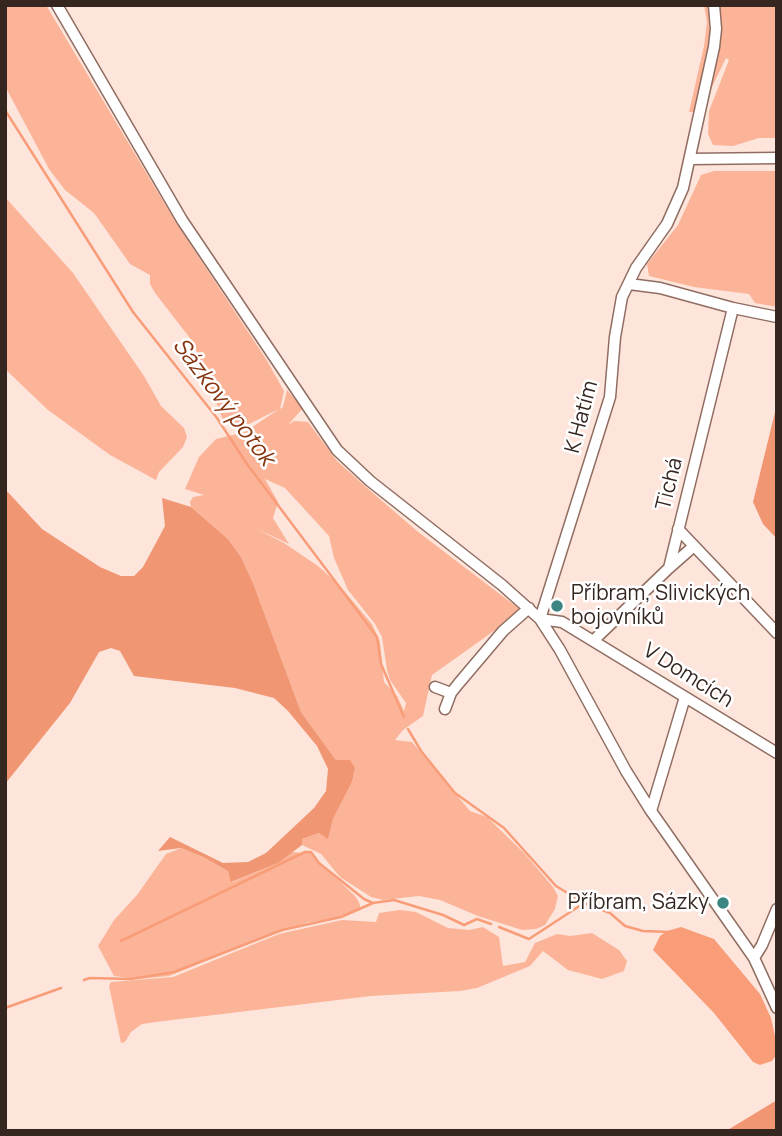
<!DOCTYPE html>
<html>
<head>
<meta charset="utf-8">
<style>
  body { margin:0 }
  #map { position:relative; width:782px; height:1136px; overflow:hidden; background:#fde5dc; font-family:Manrope,sans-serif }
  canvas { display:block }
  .frame { position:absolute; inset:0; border:7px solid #352620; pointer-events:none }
</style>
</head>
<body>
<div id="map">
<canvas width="782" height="1136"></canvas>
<div class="frame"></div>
</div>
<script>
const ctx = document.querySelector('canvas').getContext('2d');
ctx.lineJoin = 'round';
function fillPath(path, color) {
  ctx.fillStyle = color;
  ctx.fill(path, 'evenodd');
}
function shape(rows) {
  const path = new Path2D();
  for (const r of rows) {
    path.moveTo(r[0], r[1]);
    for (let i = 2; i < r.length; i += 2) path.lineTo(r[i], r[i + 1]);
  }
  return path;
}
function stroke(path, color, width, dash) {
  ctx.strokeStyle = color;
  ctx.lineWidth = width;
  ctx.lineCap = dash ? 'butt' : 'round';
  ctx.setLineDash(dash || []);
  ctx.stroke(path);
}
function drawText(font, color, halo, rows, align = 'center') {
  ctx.font = font + ' Manrope,sans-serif';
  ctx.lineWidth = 5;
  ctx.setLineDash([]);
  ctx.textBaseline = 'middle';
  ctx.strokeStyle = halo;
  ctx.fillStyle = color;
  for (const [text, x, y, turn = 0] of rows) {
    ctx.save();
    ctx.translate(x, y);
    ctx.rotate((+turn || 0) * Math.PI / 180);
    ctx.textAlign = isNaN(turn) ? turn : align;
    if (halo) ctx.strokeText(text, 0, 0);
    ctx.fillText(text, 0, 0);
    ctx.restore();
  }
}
fillPath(shape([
  [5,5,46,5,175,221,266,359,284,391,280,409,283,407,287,390,303,408,288,425,294,421,308,422,337,461,367,488,417,531,522,611,432,675,423,716,403,730,395,740,412,742,470,811,487,817,525,854,553,887,558,896,555,909,545,925,536,929,522,930,478,916,440,900,419,896,383,900,371,897,340,877,321,854,302,845,302,839,319,833,328,838,333,819,352,782,355,768,336,760,301,712,253,583,241,557,228,539,191,507,190,502,193,497,204,495,185,489,199,457,216,439,245,432,279,409,241,428,236,429,223,420,193,342,155,293,150,284,150,275,130,264,94,213,65,190,49,169,5,86],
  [265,479,285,488,329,536,334,558,348,590,375,624,382,637,387,670,390,680,406,703,404,711,397,696,384,682,380,642,372,624,340,586,318,566,284,543,255,528,289,544,273,518,278,502],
  [704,5,777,5,777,138,759,138,733,146,713,145,708,134,709,111,729,60,726,58,700,112,689,112,704,46,707,22],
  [714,171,777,171,777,307,755,303,749,294,694,287,649,276,647,264,678,225,701,175],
  [5,197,73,273,144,376,161,406,184,428,187,437,183,447,159,472,156,480,110,455,48,410,5,369],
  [181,848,203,857,228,871,232,882,278,863,290,852,310,853,355,896,359,902,361,910,341,917,306,923,265,937,169,976,137,979,114,976,98,946,114,920,137,895,166,854],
  [400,910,416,912,448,928,469,930,483,927,499,937,503,966,525,962,535,943,557,934,570,936,592,933,619,950,627,961,624,971,602,979,568,970,543,951,530,966,477,988,460,991,371,996,156,1022,142,1024,131,1032,125,1042,121,1043,109,986,111,982,173,977,279,934,342,920,376,922,379,913]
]), '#fbb498');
fillPath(shape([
  [777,404,777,539,763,524,753,502],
  [5,489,42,529,100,567,121,576,134,576,143,567,165,526,162,498,191,507,228,539,241,557,253,583,301,712,336,760,350,760,355,768,352,782,333,819,328,839,319,833,302,839,302,845,278,863,231,882,228,871,203,857,181,848,158,851,170,837,223,863,248,862,266,853,314,808,326,791,328,769,317,746,288,711,274,698,235,688,134,676,120,651,111,648,99,652,70,703,5,784],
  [777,1100,777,1131,726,1131]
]), '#f19672');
fillPath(shape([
  [681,927,714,939,760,994,771,1018,777,1045,777,1054,772,1061,760,1065,753,1062,714,1013,653,950,660,936,667,931]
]), '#f99d79');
stroke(shape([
  [5,110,133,312,217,418,247,464,377,637,381,664,404,717],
  [408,729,421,751,455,793,504,828,556,886,584,903,610,913,625,926,643,931,669,932],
  [499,927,529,939,584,903],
  [121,941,305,852,311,852,319,863,364,899,373,903],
  [84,980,90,978,131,979,174,972,282,930,341,917,373,903,394,900,443,915,464,925,477,919,491,924],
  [5,1008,61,988]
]), '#f99d79', 2.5);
const minor = shape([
  [57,5,182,220,337,450,370,481,502,585,540,619,560,650,626,771,651,811,754,958,777,1008],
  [714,5,716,29,714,47,683,188,667,224,636,268,622,297,615,337,610,397,540,619,562,622,777,753],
  [691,159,777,158],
  [629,284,660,288,733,308,777,317],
  [678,529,777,633],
  [669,568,694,546],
  [594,640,669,568,733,308],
  [435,687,451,693],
  [445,709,451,693,459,683,503,631,529,608],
  [651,811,685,697],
  [754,958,762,945,777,909]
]);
stroke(minor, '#906d60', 13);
stroke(minor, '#fff', 10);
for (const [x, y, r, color] of [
  [557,606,7,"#3d8583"],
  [723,903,7,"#3d8583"]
]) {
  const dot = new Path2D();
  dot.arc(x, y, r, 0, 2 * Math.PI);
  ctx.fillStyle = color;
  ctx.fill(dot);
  stroke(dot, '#fff', 2.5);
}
drawText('21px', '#352620', '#fff', [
  ["K Hatím",582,417,-75],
  ["Tichá",670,484,-76],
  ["V Domcích",688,676,32]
]);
drawText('21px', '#352620', '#fff', [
  ["Příbram, Slivických",571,594],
  ["bojovníků",571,618],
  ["Příbram, Sázky",709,903,"right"]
], 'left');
drawText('italic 23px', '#863510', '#fff', [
  ["Sázkový potok",223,402,53]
]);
</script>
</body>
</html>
